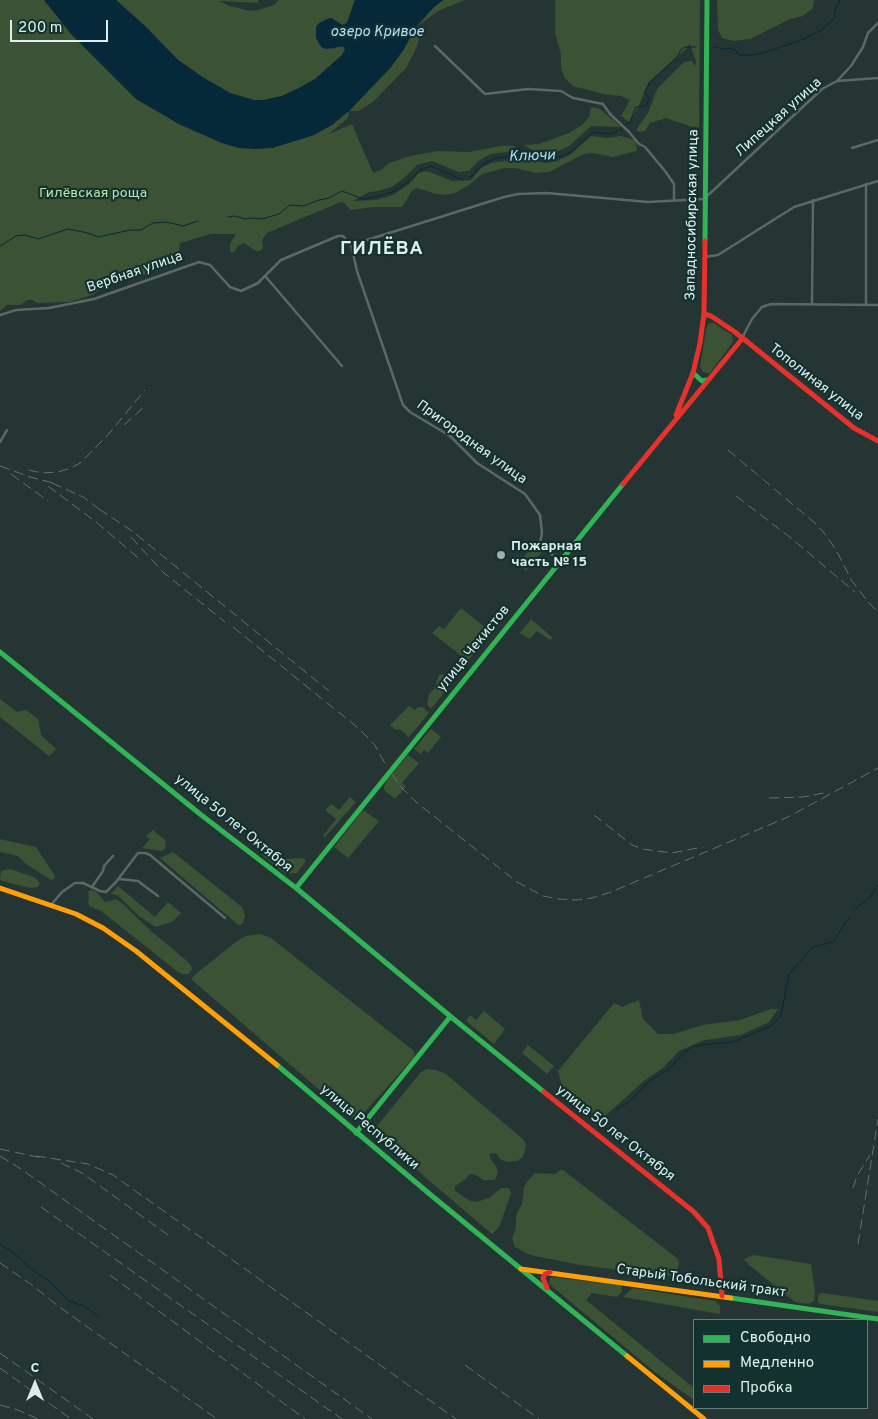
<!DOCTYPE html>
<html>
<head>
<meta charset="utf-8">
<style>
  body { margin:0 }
  #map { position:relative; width:878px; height:1419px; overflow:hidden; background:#253533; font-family:Overpass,sans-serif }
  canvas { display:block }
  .legend { position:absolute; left:693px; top:1319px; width:175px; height:90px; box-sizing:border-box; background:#13322f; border:1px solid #647e7b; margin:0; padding:6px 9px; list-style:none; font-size:15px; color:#ddefec }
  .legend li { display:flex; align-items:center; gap:10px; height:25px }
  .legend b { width:25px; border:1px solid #647e7b }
  .north { position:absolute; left:10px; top:1359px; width:50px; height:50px; -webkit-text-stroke:4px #13322f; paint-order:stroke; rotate:0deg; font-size:14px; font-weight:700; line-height:20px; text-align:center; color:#ddefec }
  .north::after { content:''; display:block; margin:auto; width:18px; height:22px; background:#ddefec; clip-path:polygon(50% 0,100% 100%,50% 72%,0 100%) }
  .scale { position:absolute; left:10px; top:20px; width:98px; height:22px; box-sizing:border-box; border:2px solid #ddefec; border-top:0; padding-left:6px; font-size:15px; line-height:18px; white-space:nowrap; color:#ddefec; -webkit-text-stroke:4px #13322f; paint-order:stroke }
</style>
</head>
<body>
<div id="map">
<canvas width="878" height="1419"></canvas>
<ul class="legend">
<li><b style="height:6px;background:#30b455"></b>Свободно</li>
<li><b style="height:6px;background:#ff9f0a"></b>Медленно</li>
<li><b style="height:6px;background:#e5322d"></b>Пробка</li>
</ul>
<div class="north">С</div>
<div class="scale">200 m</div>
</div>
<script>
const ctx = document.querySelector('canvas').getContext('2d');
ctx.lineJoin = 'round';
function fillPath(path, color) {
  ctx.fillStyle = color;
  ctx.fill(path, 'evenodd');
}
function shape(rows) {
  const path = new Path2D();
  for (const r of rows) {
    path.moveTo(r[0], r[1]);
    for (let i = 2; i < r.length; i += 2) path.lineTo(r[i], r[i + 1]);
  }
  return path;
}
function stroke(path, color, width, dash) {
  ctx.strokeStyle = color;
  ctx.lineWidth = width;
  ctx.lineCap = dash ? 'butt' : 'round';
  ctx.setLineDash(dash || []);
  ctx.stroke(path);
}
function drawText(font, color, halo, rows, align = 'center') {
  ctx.font = font + ' Overpass,sans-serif';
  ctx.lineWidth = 4.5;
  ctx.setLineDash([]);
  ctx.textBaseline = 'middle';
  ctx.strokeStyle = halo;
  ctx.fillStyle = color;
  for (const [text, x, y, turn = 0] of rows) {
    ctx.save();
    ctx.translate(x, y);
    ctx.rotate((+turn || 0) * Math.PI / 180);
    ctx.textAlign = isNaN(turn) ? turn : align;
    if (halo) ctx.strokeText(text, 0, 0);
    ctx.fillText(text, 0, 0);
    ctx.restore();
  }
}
fillPath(shape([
  [0,0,44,0,72,35,136,99,179,124,222,143,239,148,272,148,314,135,349,111,391,67,404,49,415,27,433,8,443,0,465,0,440,10,416,27,419,39,416,49,406,68,373,102,358,111,349,111,348,118,329,134,352,124,373,173,381,170,389,163,410,156,438,151,469,152,500,146,516,146,507,152,491,154,478,161,469,171,459,172,432,161,417,165,405,177,392,187,378,191,369,192,353,201,376,200,393,195,409,184,419,173,427,171,453,181,471,180,481,168,491,163,506,161,518,156,544,163,557,161,570,155,591,136,607,138,621,136,635,140,637,151,613,157,593,153,584,154,549,172,536,173,515,168,505,168,482,174,469,185,455,193,445,195,436,194,417,188,412,191,402,207,374,207,351,210,344,203,341,202,267,233,262,240,263,249,260,251,256,251,244,243,238,246,234,252,230,252,230,244,236,234,211,234,180,243,177,264,103,288,92,295,69,302,37,303,32,300,28,300,20,305,7,305,0,311],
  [116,0,259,0,257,3,219,1,230,6,250,11,258,10,274,5,279,0,355,0,347,23,342,25,332,18,327,19,331,49,343,46,345,50,341,56,315,79,299,88,282,96,264,100,254,100,230,93,204,78,178,60,145,26],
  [555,0,700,0,699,127,692,127,666,118,650,123,645,131,640,132,636,130,648,113,657,89,684,62,692,61,695,66,696,61,690,44,686,49,648,83,638,108,629,122,621,116,630,100,621,96,603,94,573,86,564,77,561,67,561,55,555,32],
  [717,0,814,0,813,8,803,16,790,19,750,39,734,41,722,38,718,30],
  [591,107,600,109,621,127,591,126,568,147,558,151,548,153,535,151,523,145,539,144,569,133,582,125,589,117],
  [710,323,714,323,732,335,733,342,710,373,707,373,703,372,700,367,706,330,708,324],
  [533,546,542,552,526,571,518,564],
  [461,608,491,632,468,661,432,633,439,626,444,629],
  [531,619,553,638,550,640,537,631,530,639,520,633],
  [442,674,452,683,431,709,427,704,429,694,434,689,439,675],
  [0,699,17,712,26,710,38,719,41,735,56,749,49,756,0,717],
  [409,706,415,710,418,707,423,707,429,713,408,738,406,734,399,729,396,730,390,725],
  [431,729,441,737,428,753,424,750,421,754,414,749],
  [408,755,419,763,402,783,406,787,395,799,384,790,384,786,387,780],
  [350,797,356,802,325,837,323,836,336,819,325,810,331,804,339,810],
  [363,810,379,821,348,858,334,847],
  [153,830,166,841,165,849,161,851,142,848,150,839,146,836],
  [0,839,36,847,55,876,54,879,51,880,26,864,18,856,0,852],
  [268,846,283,859,302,858,306,861,297,873,285,874,262,855,262,852],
  [173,852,242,907,245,915,243,923,240,925,237,924,160,858],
  [10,869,34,877,40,883,38,887,30,888,2,881,0,879,1,871],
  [118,886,155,917,168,902,181,913,172,922,156,927,140,917,117,895,111,894],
  [92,890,97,892,105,902,116,899,123,904,151,931,187,961,191,966,192,970,188,974,183,974,178,972,101,911,89,906,88,900,89,899,88,891],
  [260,934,271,938,414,1051,414,1057,364,1113,352,1118,191,979,197,973,237,941,246,936],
  [639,1000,643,1019,658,1034,673,1034,703,1025,740,1020,771,1009,778,1009,769,1022,741,1035,705,1040,679,1051,663,1068,645,1080,604,1117,582,1109,565,1096,558,1071,614,1003,622,1007],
  [484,1011,505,1029,494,1044,466,1021,470,1015,476,1020],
  [528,1045,554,1066,547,1074,522,1053],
  [427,1069,436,1070,446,1074,524,1140,526,1145,523,1157,517,1161,507,1162,500,1159,496,1153,490,1154,490,1158,496,1166,498,1172,496,1178,493,1180,484,1180,475,1175,470,1174,466,1179,455,1186,455,1191,470,1201,476,1202,489,1198,501,1188,508,1188,510,1190,511,1194,499,1227,492,1234,372,1132,421,1072],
  [560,1170,563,1170,678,1259,679,1264,675,1275,669,1276,580,1265,530,1255,515,1247,512,1238,516,1227,516,1215,522,1204,524,1187,527,1182,535,1173,555,1174],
  [754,1255,811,1264,815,1291,814,1301,808,1304,795,1302,749,1265,744,1259],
  [550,1277,621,1285,622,1291,617,1297,592,1293,586,1300,694,1388,694,1400,656,1373,549,1284],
  [633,1288,715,1301,720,1306,720,1314,623,1297],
  [823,1293,878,1301,878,1312,821,1304,818,1302,818,1298,819,1294]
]), '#3b5235');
fillPath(shape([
  [44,0,116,0,145,26,178,60,204,78,230,93,254,100,264,100,282,96,299,88,315,79,341,56,345,50,343,46,326,49,321,47,316,38,316,27,319,23,327,19,331,18,342,25,347,23,355,0,443,0,433,8,416,27,404,49,391,67,349,111,332,125,314,135,272,148,255,149,239,148,222,143,179,124,136,99,72,35]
]), '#052939');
stroke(shape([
  [714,47,725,49,732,48,740,55,750,55,763,53,804,39,821,30,834,19,835,10,840,0],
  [626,125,630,122,636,107,646,106,649,99,645,92,650,82,677,57,681,50,685,47,696,47],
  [469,177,472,176,481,166,493,159,521,154,548,159,559,157,571,152,593,132,611,134,622,129],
  [228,217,235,216,245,219,252,218,262,219,279,214,290,205,304,206,319,200,329,198,342,191,363,199,379,196,395,191,409,181,420,170,431,166,463,180],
  [0,246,16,236,25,235,38,239,68,229,88,233,98,237,130,230,141,230,153,223,166,222,183,226,198,221],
  [855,910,872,895,878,885],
  [617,1109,630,1101,649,1081,669,1069,683,1054,693,1046,733,1042,771,1026,781,1015,789,974,813,947,833,942,850,916],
  [0,1244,13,1252,30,1268,49,1281,69,1301,84,1306,99,1317]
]), '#052939', 1);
stroke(shape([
  [435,46,485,94,528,89,561,91,573,98,603,104,610,114,629,132,639,144,645,147,665,171,674,184,674,201],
  [837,81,851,66,863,47,868,33,878,23],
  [852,148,878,140],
  [866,184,866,305],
  [351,245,504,197,518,194,547,193,648,202,704,199,822,89,837,81,878,78],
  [704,257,718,255,794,207,878,181],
  [266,277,342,366],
  [812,304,813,200],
  [0,315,16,310,49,308,94,299,199,262,210,265,230,287,241,291,258,283,281,260,338,236,343,236,351,245,357,271,403,405,410,412,450,436,477,463,525,494,540,515,542,533,540,543,560,562],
  [742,338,752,319,762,307,771,304,878,305],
  [0,442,7,430],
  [119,879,138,881,158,896],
  [92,887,103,871,104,866,113,856],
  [51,905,62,892,75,883,83,883,100,891,106,892,116,882,138,853,145,853,150,855,225,918]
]), '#5c6866', 2.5);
stroke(shape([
  [705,241,707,0],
  [693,373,702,381,707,380],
  [0,652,200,814,296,888,456,1021,544,1092],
  [296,888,623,484],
  [277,1065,432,1196,627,1356],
  [356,1133,450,1017],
  [731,1298,878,1319]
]), '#30b455', 5);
stroke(shape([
  [0,888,76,914,103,928,136,951,277,1065],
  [521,1269,731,1298],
  [627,1356,704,1419]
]), '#ff9f0a', 5);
stroke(shape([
  [704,314,711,316,735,332,854,428,878,441],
  [676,415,693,373,700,343,704,314,705,241],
  [623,484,742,339],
  [544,1092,694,1212,708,1228,719,1259,722,1296],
  [547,1288,543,1278,545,1274,550,1272]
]), '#e5322d', 5);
stroke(shape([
  [124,425,143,408],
  [728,450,816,524,826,535,836,550,852,581,869,603,878,612],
  [0,466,30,477,57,484],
  [29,470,42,473,58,472,71,468,80,463,107,436,145,390],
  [11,474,48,501],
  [52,483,83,497,103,512],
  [48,486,96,522,142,561],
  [736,496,791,538,855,592],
  [99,509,132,531,329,691],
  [131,537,164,573,225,622],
  [233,627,357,727,374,744,386,765],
  [392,774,400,786,416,802,517,882,543,896,559,899,578,900,592,898,611,892,788,817,878,768],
  [769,798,803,797,829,792],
  [594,815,632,845,642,849,672,853,703,847],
  [0,1149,42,1158],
  [0,1156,21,1169,372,1419],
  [36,1156,88,1164,113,1175,456,1419],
  [61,1163,82,1173,168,1235],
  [853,1188,857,1176,870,1155],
  [41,1207,342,1419],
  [858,1244,878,1119],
  [0,1263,32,1285,58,1306,217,1419],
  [110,1275,305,1419],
  [0,1353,93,1419],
  [465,1365,539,1419],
  [0,1368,71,1419],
  [0,1405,18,1410,38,1419]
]), '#64706e', 1, [10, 5]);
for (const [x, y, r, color] of [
  [501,555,5,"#9daeab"]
]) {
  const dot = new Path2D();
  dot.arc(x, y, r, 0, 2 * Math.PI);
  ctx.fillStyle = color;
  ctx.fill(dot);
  stroke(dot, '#13322f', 2);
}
drawText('14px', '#ddefec', '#13322f', [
  ["Липецкая улица",779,118,-42],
  ["Западносибирская улица",693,215,-89],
  ["Вербная улица",135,273,-19],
  ["Тополиная улица",816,383,38],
  ["Пригородная улица",471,443,36],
  ["улица Чекистов",474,649,-51],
  ["улица 50 лет Октября",233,824,39],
  ["улица Республики",369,1128,40],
  ["улица 50 лет Октября",615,1134,38],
  ["Старый Тобольский тракт",701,1282,8]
]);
drawText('14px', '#b9e4a5', '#13322f', [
  ["Гилёвская роща",93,194]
]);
drawText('bold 14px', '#ddefec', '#13322f', [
  ["Пожарная",511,547],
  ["часть № 15",511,563]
], 'left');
drawText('italic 15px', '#b2ddf7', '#13322f', [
  ["озеро Кривое",377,33],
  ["Ключи",532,157,-2]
]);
ctx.letterSpacing = '1px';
drawText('bold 19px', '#ddefec', '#13322f', [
  ["ГИЛЁВА",382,250]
]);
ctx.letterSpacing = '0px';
</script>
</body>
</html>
